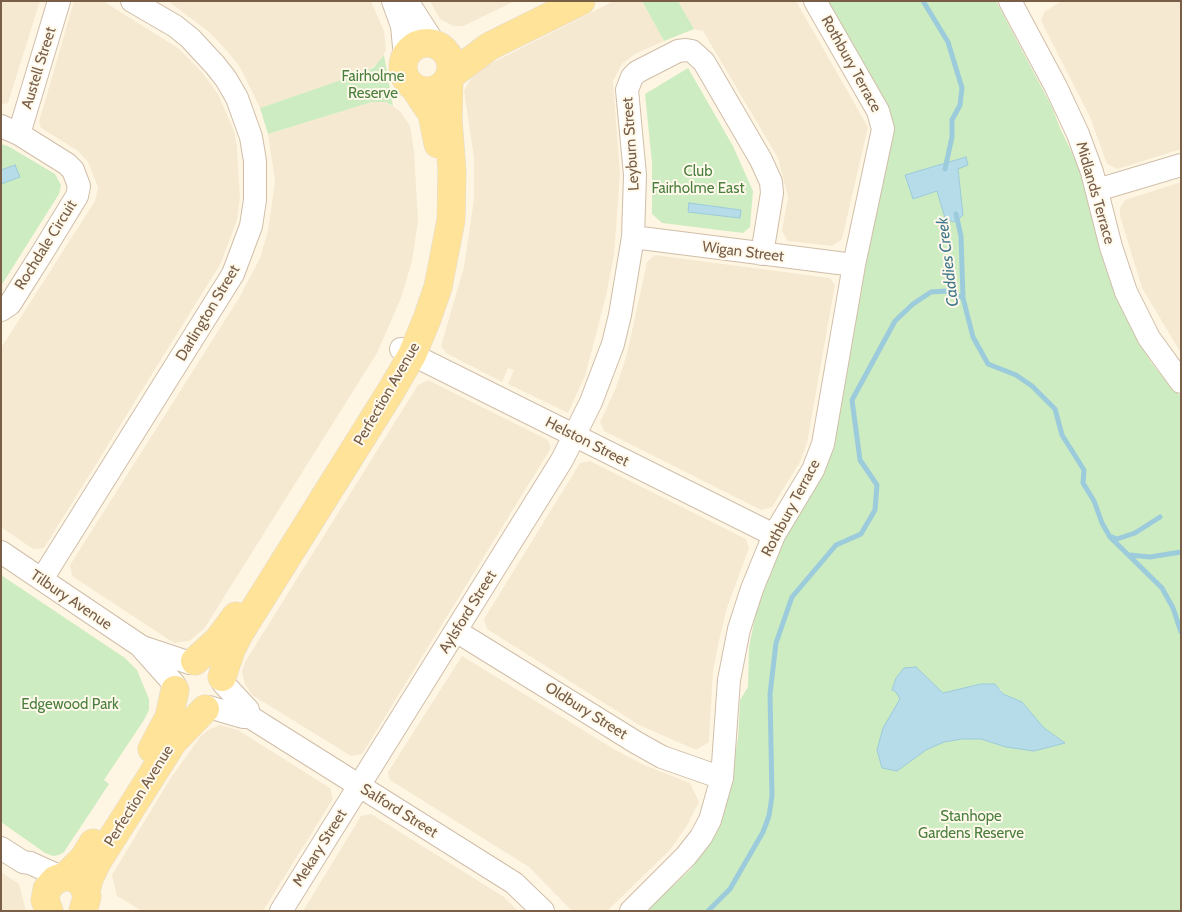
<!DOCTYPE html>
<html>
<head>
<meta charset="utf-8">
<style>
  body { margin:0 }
  #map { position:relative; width:1182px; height:912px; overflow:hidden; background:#fef6e3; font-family:Cabin,sans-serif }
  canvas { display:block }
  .frame { position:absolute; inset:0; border:2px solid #785d47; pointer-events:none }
</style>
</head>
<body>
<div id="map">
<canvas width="1182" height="912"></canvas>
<div class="frame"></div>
</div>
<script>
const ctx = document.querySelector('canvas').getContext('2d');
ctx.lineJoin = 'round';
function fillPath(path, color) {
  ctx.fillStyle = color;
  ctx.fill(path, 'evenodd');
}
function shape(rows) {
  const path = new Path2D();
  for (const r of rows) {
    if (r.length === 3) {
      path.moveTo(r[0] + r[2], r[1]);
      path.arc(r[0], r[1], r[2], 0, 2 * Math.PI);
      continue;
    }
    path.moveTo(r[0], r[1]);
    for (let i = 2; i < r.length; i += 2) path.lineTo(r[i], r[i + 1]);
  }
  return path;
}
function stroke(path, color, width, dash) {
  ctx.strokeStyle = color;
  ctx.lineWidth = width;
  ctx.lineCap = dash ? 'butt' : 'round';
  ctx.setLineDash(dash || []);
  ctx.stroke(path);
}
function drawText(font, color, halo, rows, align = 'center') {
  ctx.font = font + ' Cabin,sans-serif';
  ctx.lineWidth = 4;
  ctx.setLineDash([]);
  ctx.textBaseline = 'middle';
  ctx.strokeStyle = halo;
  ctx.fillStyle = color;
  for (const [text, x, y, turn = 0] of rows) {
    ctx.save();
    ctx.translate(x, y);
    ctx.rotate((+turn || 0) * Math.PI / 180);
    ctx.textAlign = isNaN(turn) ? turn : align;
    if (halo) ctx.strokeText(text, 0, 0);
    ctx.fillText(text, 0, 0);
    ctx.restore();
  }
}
fillPath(shape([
  [1,1,40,1,8,103,1,105],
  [74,1,103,1,178,48,202,72,218,94,234,131,237,147,240,198,237,220,221,263,44,548,33,549,1,527,1,348,95,201,98,187,88,162,78,151,41,128,39,122],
  [168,1,371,1,384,31,386,50,379,62,367,71,260,108,240,67,227,51,209,32],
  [430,1,515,1,463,26,453,26,440,19],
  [614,1,642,1,664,41,635,54,622,64,613,81,620,174,614,255,606,296,585,376,568,413,508,384,514,370,508,368,502,382,446,353,441,346,464,267,474,199,474,158,464,91,473,75,480,69],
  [678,1,796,1,868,127,842,239,832,246,788,241,782,231,788,197,778,158,703,31,694,29],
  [1062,1,1181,1,1181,149,1117,169,1107,164,1090,117,1041,21,1044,12],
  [372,102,386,102,400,111,410,126,414,151,418,222,412,261,401,298,377,353,204,629,189,641,174,643,72,576,70,565,239,298,260,258,268,231,275,181,268,134],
  [1181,182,1181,353,1142,288,1120,216,1120,208,1125,200],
  [655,255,830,278,835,285,807,443,800,462,772,507,761,510,604,431,600,422,615,390,627,354,647,262],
  [428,380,548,440,551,448,362,754,351,756,252,695,245,684,242,672,245,662,418,385],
  [590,461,746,539,749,548,727,608,719,641,713,671,709,742,696,750,639,725,487,629,484,619,580,463],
  [462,656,614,749,644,765,690,783,699,802,686,827,670,850,607,911,572,911,529,867,390,780,388,772],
  [220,725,238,730,330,788,333,799,263,911,142,911,117,896,112,875,170,779,200,737,208,730],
  [371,814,504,897,518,911,303,911,361,816],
  [1,872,19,884,26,911,1,911]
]), '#f6e9d1');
fillPath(shape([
  [642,1,678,1,694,29,664,41],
  [825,1,996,1,1052,107,1060,128,1074,157,1080,162,1086,196,1105,267,1125,316,1151,362,1172,389,1181,396,1181,911,646,911,691,869,709,844,730,786,738,738,740,700,748,687,749,647,755,617,754,606,793,518,864,261,892,138],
  [1000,688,1003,694,1022,702,1044,728,1064,743,1042,749,967,719],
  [384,55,393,106,386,102,372,102,268,134,260,108,367,71,374,67],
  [688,68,733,146,753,191,750,227,743,233,662,223,652,214,652,163,645,94],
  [1,144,8,146,55,174,61,185,59,194,1,286],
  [1,575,125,658,137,670,149,699,149,710,144,720,104,780,109,784,64,852,59,855,53,856,45,853,1,822]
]), '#ceecc1');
const water = shape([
  [966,157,968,165,958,169,963,215,958,220,953,222,945,218,937,191,913,199,905,175,966,157],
  [15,165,20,177,1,184,1,170,15,165],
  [689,203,741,210,740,218,688,212,689,203],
  [916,667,943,693,981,684,995,684,1003,694,1022,702,1044,728,1065,743,1034,751,1006,747,981,739,962,739,944,742,926,750,897,771,882,768,877,750,883,728,900,699,896,692,892,690,896,678,904,668,916,667]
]);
fillPath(water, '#b6dce9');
stroke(water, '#9ccbdb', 1);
stroke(shape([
  [923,1,948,42,962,88,960,105,952,120,952,137,945,169],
  [956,214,961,236,963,298,973,337,988,364,1016,375,1032,386,1055,409,1062,435,1084,470,1083,483,1094,501,1102,523,1110,537,1162,588,1173,608,1181,632],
  [1112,537,1117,539,1135,533,1160,517],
  [1130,555,1150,557,1181,552],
  [708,911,730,889,763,832,769,816,772,796,770,694,776,643,792,597,836,545,861,534,875,510,877,485,860,460,852,400,895,321,913,304,931,292,946,291,963,298]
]), '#9ccbdb', 5);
const minor = shape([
  [393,1,402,26,405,57],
  [407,1,434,43],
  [1010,1,1056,87,1078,134,1092,172,1111,247,1126,292,1149,338,1181,382],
  [1,126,19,134,67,164,73,170,79,186,77,196,44,250,10,304,1,310],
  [19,134,59,1],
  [1097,190,1181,165],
  [633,237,854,265],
  [401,349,774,535],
  [1,552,142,647,190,663],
  [42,579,233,274,251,226,255,200,255,161,251,137,237,98,226,79,215,65,190,38,175,26,132,1],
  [456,631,637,743,662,757,722,778],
  [142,648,175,685],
  [223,683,248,710,250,717],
  [209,707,243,717,250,717,514,883,543,911],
  [1,848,23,862,30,863,61,877],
  [281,911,562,460,591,402,613,344,620,315,633,237,635,175,627,90,632,77,637,72,678,51,686,50,692,51,704,62,761,160,771,182,772,193,762,254],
  [631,911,686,856,701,837,710,820,722,778,729,680,739,629,752,589,774,535,813,470,823,444,854,265,883,129,878,111,815,1]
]);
const major = shape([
  [427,67,24],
  [451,75,490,46,581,1],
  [414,87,432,114,438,144],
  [195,661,218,640,236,616],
  [222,677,231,650,239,634,391,391,412,355,427,319,438,287,451,220,452,171,448,119,449,79],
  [152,749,169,717,175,690],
  [66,876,84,858,93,843],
  [86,892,89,879,97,862,173,742,205,709],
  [49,911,45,900,47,889,55,880,66,876,77,879,84,887,87,897,83,911]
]);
stroke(minor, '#d0bea9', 24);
stroke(major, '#e1dbd7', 29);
stroke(minor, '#fff', 22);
stroke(major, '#ffe399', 28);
drawText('15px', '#785d47', '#fff9eb', [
  ["Rothbury Terrace",851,64,61],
  ["Austell Street",39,68,-73],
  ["Leyburn Street",631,144,-94],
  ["Midlands Terrace",1095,193,74],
  ["Rochdale Circuit",46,245,-58],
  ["Wigan Street",743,252,7],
  ["Darlington Street",208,313,-59],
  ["Perfection Avenue",387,394,-60],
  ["Helston Street",587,442,27],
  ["Rothbury Terrace",791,508,-62],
  ["Tilbury Avenue",71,600,34],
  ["Aylsford Street",468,612,-58],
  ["Oldbury Street",586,711,32],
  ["Perfection Avenue",139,796,-58],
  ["Salford Street",399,811,32],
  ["Mekary Street",320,848,-58]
]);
drawText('15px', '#4b7f3e', '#fff9eb', [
  ["Fairholme",373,77],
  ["Reserve",373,94],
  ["Club",698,172],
  ["Fairholme East",698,189],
  ["Edgewood Park",70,705],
  ["Stanhope",971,817],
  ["Gardens Reserve",971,834]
]);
drawText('italic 16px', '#3f788d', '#fff9eb', [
  ["Caddies Creek",948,262,-97]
]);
</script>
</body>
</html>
